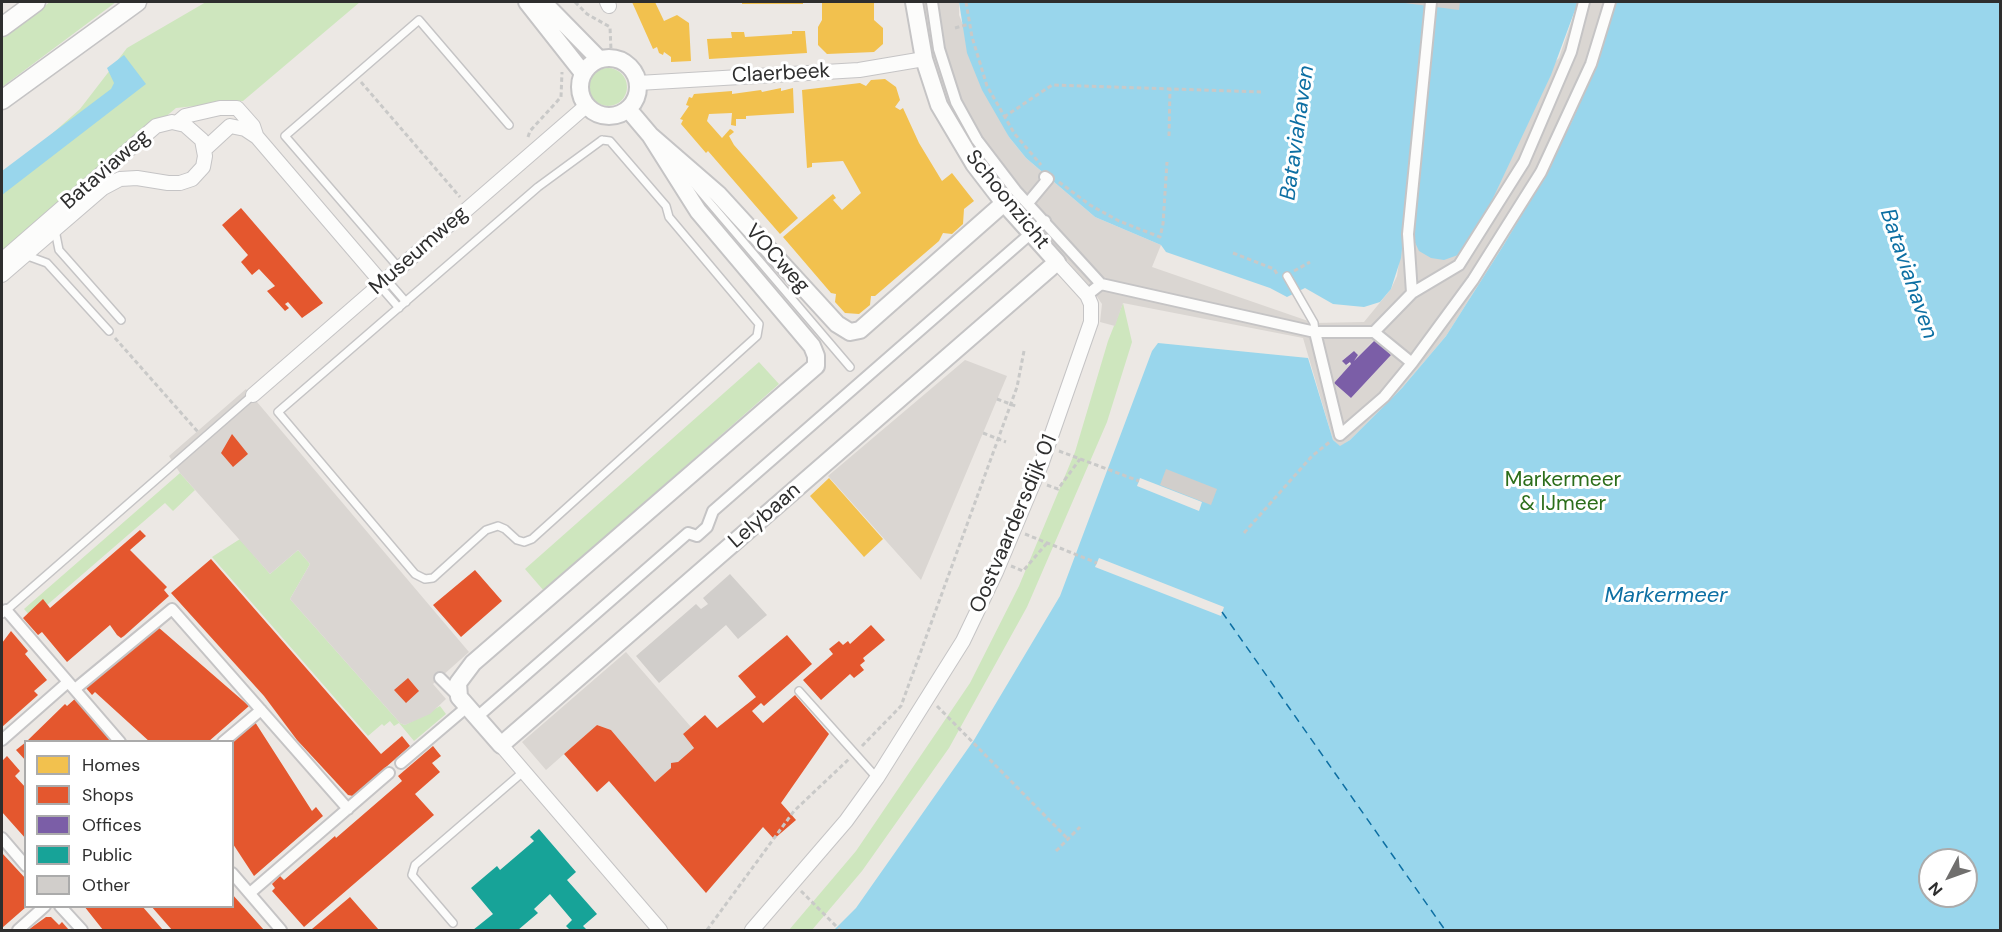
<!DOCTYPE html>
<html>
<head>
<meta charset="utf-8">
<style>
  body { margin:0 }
  #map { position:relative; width:2002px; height:932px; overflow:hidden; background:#ece8e4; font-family:"DM Sans",sans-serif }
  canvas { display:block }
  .frame { position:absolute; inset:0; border:3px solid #2e2e2e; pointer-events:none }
  .legend { position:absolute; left:24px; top:740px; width:210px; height:168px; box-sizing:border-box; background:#fff; border:2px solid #ababab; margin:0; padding:8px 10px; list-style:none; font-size:18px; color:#2e2e2e }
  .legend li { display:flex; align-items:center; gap:12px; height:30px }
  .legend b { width:30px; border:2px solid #ababab }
  .north { position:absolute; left:1918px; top:848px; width:60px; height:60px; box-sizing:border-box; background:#fff; border:2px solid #ababab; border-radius:50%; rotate:229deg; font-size:16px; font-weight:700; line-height:24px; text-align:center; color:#2e2e2e }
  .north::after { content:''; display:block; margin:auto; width:21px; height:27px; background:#706f6e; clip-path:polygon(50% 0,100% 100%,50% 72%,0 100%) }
</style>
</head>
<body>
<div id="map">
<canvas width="2002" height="932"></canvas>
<div class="frame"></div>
<ul class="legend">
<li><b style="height:16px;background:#f2c14e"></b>Homes</li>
<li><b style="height:16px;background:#e4572e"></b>Shops</li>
<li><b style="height:16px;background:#7b5ea7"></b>Offices</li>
<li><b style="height:16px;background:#17a398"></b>Public</li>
<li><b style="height:16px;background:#d1cecb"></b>Other</li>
</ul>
<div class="north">N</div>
</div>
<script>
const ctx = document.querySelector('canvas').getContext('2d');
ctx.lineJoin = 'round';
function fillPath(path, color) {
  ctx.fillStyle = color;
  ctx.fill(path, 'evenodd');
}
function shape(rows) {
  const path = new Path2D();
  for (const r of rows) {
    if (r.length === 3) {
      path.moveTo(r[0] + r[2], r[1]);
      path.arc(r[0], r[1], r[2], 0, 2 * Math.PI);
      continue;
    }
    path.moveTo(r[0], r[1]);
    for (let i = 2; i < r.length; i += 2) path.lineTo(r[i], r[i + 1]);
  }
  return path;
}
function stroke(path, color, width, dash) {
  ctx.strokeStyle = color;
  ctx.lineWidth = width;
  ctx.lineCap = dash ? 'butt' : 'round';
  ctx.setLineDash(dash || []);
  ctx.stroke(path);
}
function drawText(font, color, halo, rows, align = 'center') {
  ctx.font = font + ' "DM Sans",sans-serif';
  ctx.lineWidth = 6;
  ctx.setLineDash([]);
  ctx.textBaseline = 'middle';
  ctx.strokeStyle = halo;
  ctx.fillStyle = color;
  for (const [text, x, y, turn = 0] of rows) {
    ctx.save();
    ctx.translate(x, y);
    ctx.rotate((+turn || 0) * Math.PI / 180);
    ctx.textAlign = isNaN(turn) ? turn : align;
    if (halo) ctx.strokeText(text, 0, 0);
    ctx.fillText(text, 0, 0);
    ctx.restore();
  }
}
fillPath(shape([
  [50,2,116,2,2,87,2,36],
  [206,2,360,2,243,101,176,108,2,254,2,178,80,109,127,48],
  [608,87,19],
  [1123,303,1132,342,1107,422,1027,607,949,748,862,871,812,930,789,930,856,851,970,683,1019,586,1075,452,1108,341],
  [759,362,779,384,544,591,525,569],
  [180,473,195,490,173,511,165,503,32,618,24,609],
  [240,539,270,574,298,550,310,564,290,599,400,723,405,725,440,706,446,714,414,741,399,723,394,726,390,721,384,726,382,724,368,736,212,557]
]), '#cee6be');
fillPath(shape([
  [923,2,959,2,959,15,1009,137,1026,158,1095,217,1161,245,1152,267,1314,323,1364,322,1391,289,1397,276,1408,201,1559,58,1578,2,1616,2,1597,63,1573,119,1542,181,1503,246,1446,336,1402,388,1350,440,1340,447,1333,440,1303,338,1123,303,1115,326,1100,322,1102,304,1093,291,971,149,947,106,929,52],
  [1374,340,1391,355,1351,398,1334,383,1351,364,1346,365,1343,360,1354,351,1358,355,1354,361],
  [965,360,1007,376,921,580,828,476],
  [246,389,469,652,433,684,446,699,430,714,405,725,400,723,290,599,310,564,298,550,270,574,180,473,169,456],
  [626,652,691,727,683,734,694,748,655,782,611,730,597,725,546,770,522,742]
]), '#dad6d2');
fillPath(shape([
  [959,2,1428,2,1401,258,1391,289,1380,302,1364,307,1333,304,1305,288,1287,297,1270,288,1166,252,1161,245,1095,217,1026,158,1009,137,982,90,967,53],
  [1435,2,1578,2,1551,75,1479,228,1458,255,1444,260,1431,258,1419,251,1411,234],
  [1616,2,2000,2,2000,930,834,930,856,908,974,740,1060,596,1152,351,1158,343,1308,358,1333,440,1340,446,1350,440,1402,388,1446,336,1503,246,1542,181,1573,119,1597,63],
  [1930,860,1966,860,1966,896,1930,896],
  [124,55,146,84,2,195,2,171,111,89,114,83,107,68]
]), '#99d6ec');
fillPath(shape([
  [1140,478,1202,502,1199,511,1137,486],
  [1099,558,1224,607,1221,616,1095,567]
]), '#ece8e4');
fillPath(shape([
  [632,2,655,2,664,21,677,15,689,23,691,61,671,62,671,57,664,52,663,55,659,53,657,47,653,49],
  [742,2,803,2,803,4,742,4],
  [822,2,874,2,874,20,883,28,883,44,874,52,827,54,818,45,818,27,822,20],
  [792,31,805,31,807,53,709,59,707,39,732,38,731,32,744,32,745,37,792,34],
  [885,79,896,87,900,100,895,107,900,110,903,108,919,143,942,181,952,173,974,201,964,209,963,224,952,234,943,233,939,241,875,296,871,296,870,305,859,314,845,313,835,302,836,294,831,293,783,237,833,194,836,198,833,200,842,210,861,193,843,161,812,163,812,167,807,168,802,90,860,83,866,86,871,80],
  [781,88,781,91,793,88,794,113,746,116,746,119,736,119,736,126,731,125,732,113,709,114,707,121,722,138,730,129,732,130,734,132,729,136,734,145,798,218,780,234,708,151,706,153,681,124,683,120,680,119,689,106,686,105,689,97,692,98,694,94,732,91,732,94,761,90,762,92],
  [829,478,883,539,864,557,810,496]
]), '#f2c14e');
fillPath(shape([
  [241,208,323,303,302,318,288,302,285,304,289,308,285,311,267,291,275,286,259,269,252,275,241,262,248,255,222,225],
  [232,434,248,454,233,467,221,453],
  [140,530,146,536,130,550,167,587,164,590,169,596,124,636,121,638,117,635,110,625,67,662,42,632,38,635,23,618,43,599,50,608],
  [211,559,381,754,402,736,410,746,353,796,348,795,297,740,264,696,171,593],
  [475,570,502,601,461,637,433,605],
  [871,625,885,640,863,658,865,661,860,665,864,670,854,678,850,674,821,700,803,680,833,654,829,649,839,641,843,645,848,641,850,644],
  [158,627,249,706,208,742,150,742,95,692,92,695,86,688],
  [11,631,28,651,25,654,47,680,34,691,38,695,2,727,2,643],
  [787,635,812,664,764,706,761,703,752,711,763,723,795,695,829,734,781,803,796,820,774,839,763,827,706,893,609,781,597,792,564,754,597,725,611,730,655,782,671,768,671,763,678,762,694,748,683,734,705,715,717,728,756,697,738,676],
  [408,678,419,691,406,703,394,690],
  [77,697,115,742,26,742,65,704,67,706],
  [255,722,312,811,316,807,323,816,254,876,233,844,232,742,229,742],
  [26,742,26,761,16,750],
  [433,746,441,756,432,763,440,772,415,794,434,815,304,927,272,891,275,888,272,884,280,876,284,880,335,836,336,838,402,781,398,776],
  [7,756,20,771,15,776,26,788,26,839,2,812,2,761],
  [2,853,26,879,26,907,2,928],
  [232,894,264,930,172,930,151,906,232,906],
  [350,897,379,930,314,930,312,929],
  [84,906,142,906,163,930,103,930],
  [46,917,51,917,59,925,62,922,69,930,28,930]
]), '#e4572e');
fillPath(shape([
  [1375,340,1391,355,1351,398,1334,383,1351,364,1350,362,1346,365,1342,361,1354,351,1358,355,1354,361]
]), '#7b5ea7');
fillPath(shape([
  [539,829,576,872,567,880,597,914,583,926,587,930,570,930,566,926,572,920,550,894,534,909,538,913,518,930,473,930,493,914,471,888,497,866,500,870,534,841,530,837]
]), '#17a398');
stroke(shape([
  [1222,612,1445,930]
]), '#0d6fa3', 1.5, [8, 6]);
fillPath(shape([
  [1397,2,1460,2,1459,10],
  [1166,469,1217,489,1211,505,1160,485],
  [730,574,767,615,738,639,726,625,659,683,636,656,696,604,701,609,708,604,703,598]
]), '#d1cecb');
const service = shape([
  [602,140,610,141,666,206,669,217,759,324,757,336,532,539,524,542,517,540,505,529,498,526,486,530,433,578,425,579,415,574,278,412,538,187,602,140],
  [688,177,850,367],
  [55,230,59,250,121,320],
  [25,255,47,263,109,331],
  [399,268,285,136,419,20,509,125],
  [1287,276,1314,323,1315,332],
  [386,279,406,302],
  [379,285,399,308],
  [2,614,253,395],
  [799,691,877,778],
  [453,923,412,875,415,865,523,772]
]);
const pedestrian = shape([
  [932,2,939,49,956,102,977,140,1016,191,1101,284],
  [1028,203,1048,179,1045,177],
  [1412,293,1408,234,1431,2],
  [1087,295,1101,284,1315,332,1374,332,1412,363,1473,280,1541,172,1591,64,1610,2],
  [1315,332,1340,435,1384,397,1412,363],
  [1374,332,1412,293,1459,265,1524,162,1571,52,1584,2],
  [6,610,120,742],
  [440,678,459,697],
  [75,689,172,609,348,809],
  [476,718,688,533,697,536,707,527,713,511,1045,221],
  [2,740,68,682],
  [223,742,261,710],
  [401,763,467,707],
  [2,838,26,866],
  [232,873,281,930],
  [250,893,389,773],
  [60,906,82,930],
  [18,930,45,906]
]);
const minor = shape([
  [607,2,609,6],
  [638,83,859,70,924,59],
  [178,122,185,116,220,108,237,108,253,126,256,135],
  [205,149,230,126,245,129,257,137,382,283],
  [2,260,156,126,172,122,185,125,202,140,205,156,203,167,192,179,180,183,168,183,137,178,120,179,103,188,2,275],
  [253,395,586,106],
  [501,745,660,930],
  [752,930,846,821,877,778,963,641,996,572,1041,465,1091,322,1091,304,1087,295,1057,262]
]);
const tertiary = shape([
  [527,2,583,73],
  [543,2,599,59],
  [609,87,29],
  [628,109,650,135,718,194,837,324,850,332,860,330,1004,203],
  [650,135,698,211,812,346,816,356,816,366,473,663,458,683,459,697,501,745,1057,262,1004,203,974,164,939,105,924,59,914,2]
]);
const secondary = shape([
  [2,27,36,2],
  [2,100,137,2]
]);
stroke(service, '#c5c4c5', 10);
stroke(pedestrian, '#c5c4c5', 14);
stroke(minor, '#c5c4c5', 16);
stroke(tertiary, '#c5c4c5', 20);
stroke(secondary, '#c5c4c5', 21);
stroke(shape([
  [575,2,587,14,610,27,611,50],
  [966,2,972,37,987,86,1014,133,1041,165],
  [955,28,969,24],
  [361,82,460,197],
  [1004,117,1052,85,1261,92],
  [1169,136,1170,89],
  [528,137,530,131,561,97,562,72],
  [1059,182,1090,205,1119,221,1160,237,1163,224,1167,162],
  [1233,253,1274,269,1277,274],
  [1294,271,1310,262],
  [115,338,198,432],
  [997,399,1018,407],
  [983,433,1006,442],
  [1059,451,1139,481],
  [1047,485,1058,489,1080,459],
  [1244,533,1312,456,1331,441],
  [1025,534,1097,563],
  [1011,566,1023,571,1047,543],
  [937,706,1068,839],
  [862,746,901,706,1017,387,1024,351],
  [1056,851,1080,827],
  [801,891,840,930],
  [707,930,794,811,849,759]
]), '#c9c9c8', 3, [4.5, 3]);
stroke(service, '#fcfcfb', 7);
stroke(pedestrian, '#fcfcfb', 10);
stroke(minor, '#fcfcfb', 14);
stroke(tertiary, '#fcfcfb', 16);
stroke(secondary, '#fcfcfb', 18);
drawText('21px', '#2e2e2e', '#fff', [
  ["Claerbeek",781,74,-3],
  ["Bataviaweg",106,170,-41],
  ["Schoonzicht",1007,200,51],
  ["Museumweg",419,251,-41],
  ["VOCweg",777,259,48],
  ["Lelybaan",765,516,-41],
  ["Oostvaardersdijk 01",1014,524,-67]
]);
drawText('21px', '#2c6e1b', '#fff', [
  ["Markermeer",1563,480],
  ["& IJmeer",1563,504]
]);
drawText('italic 22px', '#0d6fa3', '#fff', [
  ["Bataviahaven",1298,133,-82],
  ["Bataviahaven",1908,274,71],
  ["Markermeer",1666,596]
]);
</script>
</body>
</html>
